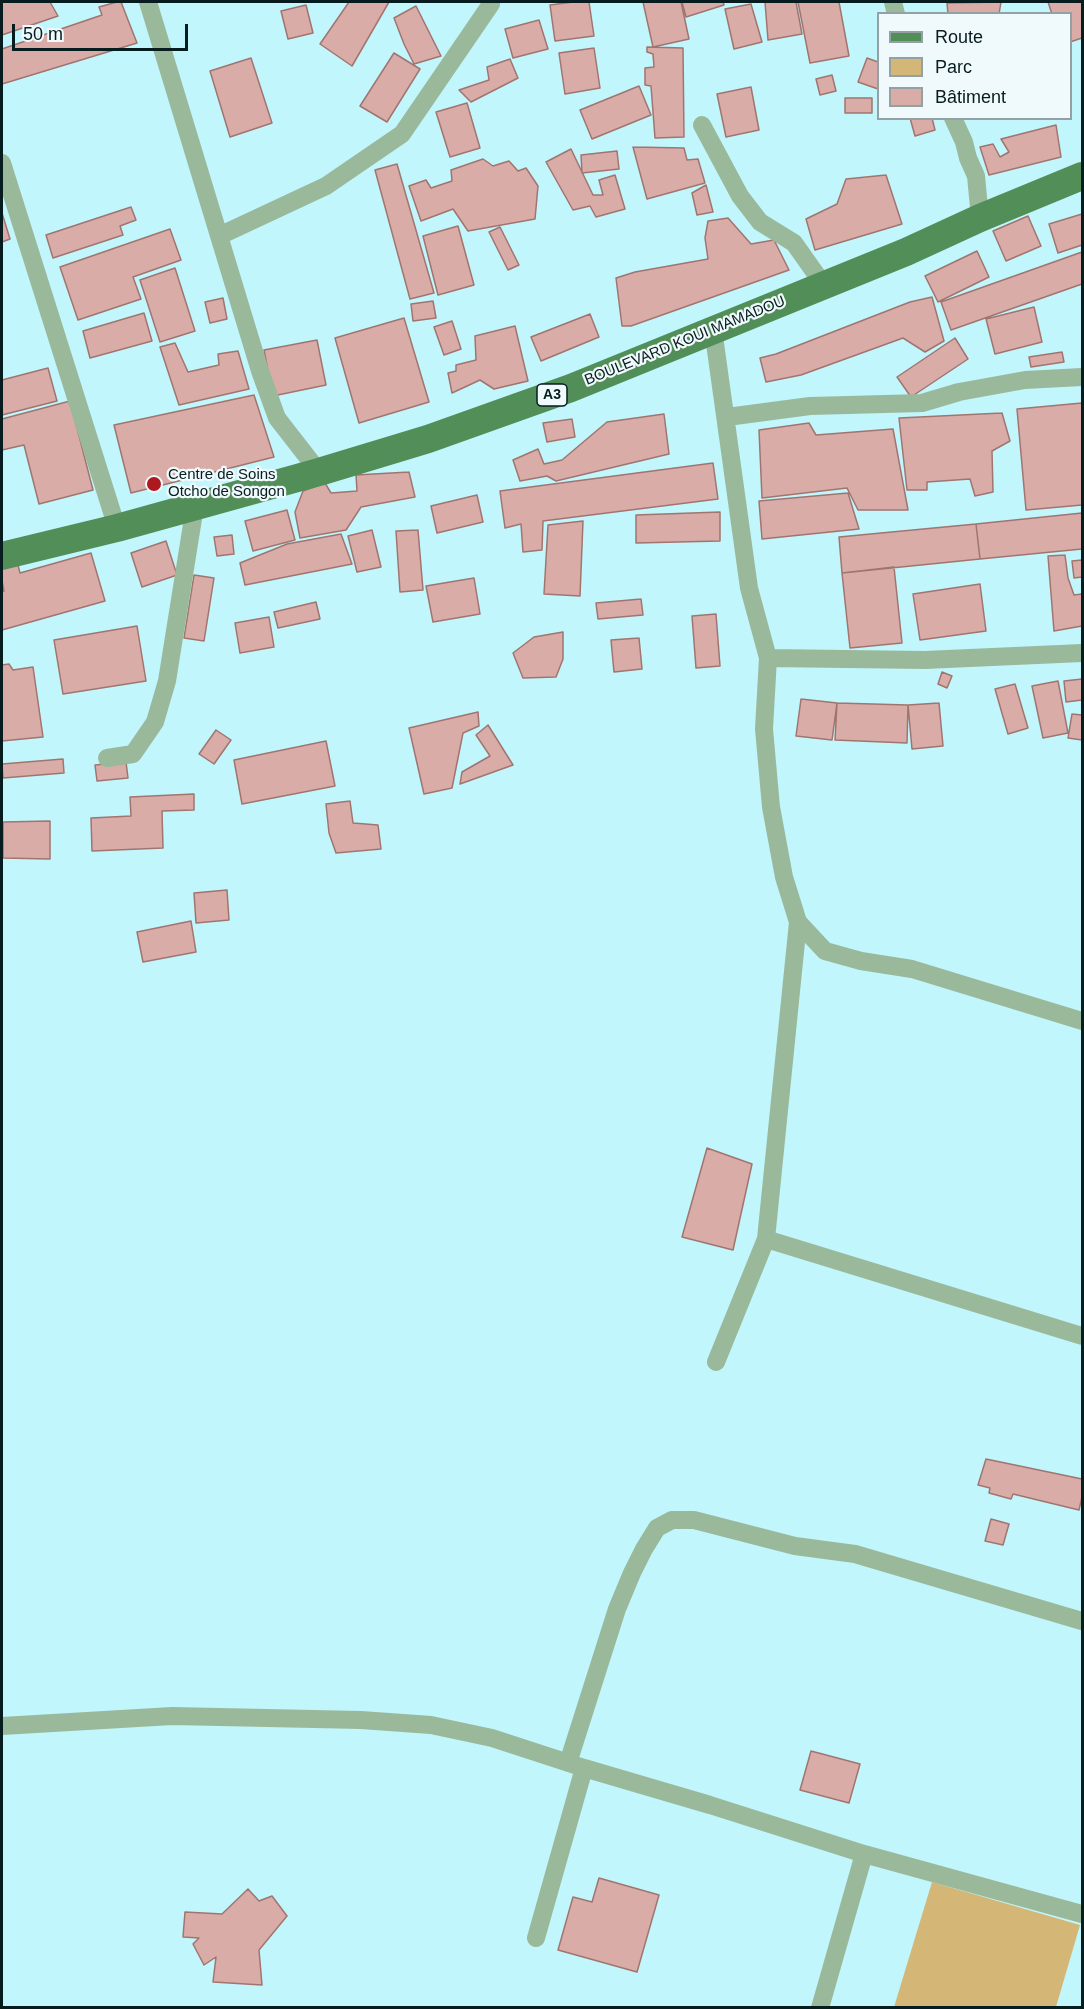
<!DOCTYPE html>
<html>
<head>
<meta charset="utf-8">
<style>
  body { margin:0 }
  #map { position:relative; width:1084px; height:2009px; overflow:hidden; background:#c1f6fd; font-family:Arial,sans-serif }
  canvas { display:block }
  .frame { position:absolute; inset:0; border:3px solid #071c1f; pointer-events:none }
  .legend { position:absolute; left:877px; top:12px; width:195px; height:108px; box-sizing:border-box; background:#f0fafc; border:2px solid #93a1a4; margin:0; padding:8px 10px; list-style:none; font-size:18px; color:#071c1f }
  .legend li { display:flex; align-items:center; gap:12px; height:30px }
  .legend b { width:30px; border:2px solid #93a1a4 }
  .scale { position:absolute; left:12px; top:24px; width:176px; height:27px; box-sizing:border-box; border:3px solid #071c1f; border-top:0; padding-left:8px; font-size:18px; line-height:21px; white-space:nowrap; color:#071c1f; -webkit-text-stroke:4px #f0fafc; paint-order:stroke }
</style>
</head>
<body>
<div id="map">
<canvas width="1084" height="2009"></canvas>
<div class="frame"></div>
<ul class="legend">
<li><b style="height:8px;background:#528e57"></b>Route</li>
<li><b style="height:16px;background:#d4b776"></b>Parc</li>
<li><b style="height:16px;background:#daaca7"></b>Bâtiment</li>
</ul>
<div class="scale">50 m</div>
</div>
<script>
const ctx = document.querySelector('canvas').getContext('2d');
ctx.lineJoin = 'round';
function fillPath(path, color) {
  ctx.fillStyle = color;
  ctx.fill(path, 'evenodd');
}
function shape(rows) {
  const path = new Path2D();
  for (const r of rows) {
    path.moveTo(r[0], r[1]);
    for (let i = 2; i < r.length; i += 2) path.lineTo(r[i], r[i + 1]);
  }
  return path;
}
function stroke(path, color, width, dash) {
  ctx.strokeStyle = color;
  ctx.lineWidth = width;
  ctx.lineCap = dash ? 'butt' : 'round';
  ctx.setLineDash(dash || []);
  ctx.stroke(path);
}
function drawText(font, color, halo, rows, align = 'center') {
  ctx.font = font + ' Arial,sans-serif';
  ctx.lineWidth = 4.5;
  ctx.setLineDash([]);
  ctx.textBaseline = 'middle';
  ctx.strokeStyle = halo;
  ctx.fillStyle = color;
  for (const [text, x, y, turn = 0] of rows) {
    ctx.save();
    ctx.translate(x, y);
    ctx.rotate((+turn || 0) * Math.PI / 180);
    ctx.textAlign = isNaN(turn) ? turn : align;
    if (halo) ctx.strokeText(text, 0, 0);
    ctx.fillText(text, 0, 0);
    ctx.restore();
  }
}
fillPath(shape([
  [932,1882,1080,1925,1056,2007,894,2007]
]), '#d4b776');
const building = shape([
  [2,2,50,2,58,16,2,35,2,2],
  [117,2,121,2,137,43,2,84,2,49,102,15,99,7,117,2],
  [349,2,389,2,352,66,320,44,349,2],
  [573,2,589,2,594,36,555,41,550,5,573,2],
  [643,2,681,2,689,39,653,47,643,2],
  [682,2,723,2,724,5,686,17,682,2],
  [765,2,796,2,802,34,768,40,765,2],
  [798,2,839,2,849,56,810,63,798,2],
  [1001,2,999,14,948,14,947,3,1001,2],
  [1048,2,1082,2,1082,38,1070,42,1070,14,1052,14,1048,2],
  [751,4,762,42,734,49,725,9,751,4],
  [306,5,313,33,288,39,281,11,306,5],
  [416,6,441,56,414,64,404,44,394,18,416,6],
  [539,20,548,49,513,58,505,29,539,20],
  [647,47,683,48,684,137,655,138,651,86,645,85,645,68,654,67,653,54,647,52,647,47],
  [594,48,600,88,565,94,559,53,594,48],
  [394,53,420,69,387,122,360,106,394,53],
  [251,58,272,123,230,137,210,71,251,58],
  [867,58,878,62,878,89,858,82,867,58],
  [510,59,518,78,471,102,459,90,489,80,487,67,510,59],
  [832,75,836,91,820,95,816,79,832,75],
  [639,86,651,115,592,139,580,110,639,86],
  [751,87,759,130,726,137,717,94,751,87],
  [845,98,872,98,872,113,845,113,845,98],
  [467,103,480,148,450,157,436,112,467,103],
  [910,118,932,118,935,130,915,136,910,118],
  [1056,125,1061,157,989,175,980,147,993,144,1000,157,1009,152,1001,139,1056,125],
  [633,147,684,148,687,160,698,159,705,183,647,199,633,147],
  [571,149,593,195,603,195,599,180,615,175,625,209,596,217,590,206,573,210,546,162,571,149],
  [617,151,619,169,582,173,581,155,617,151],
  [483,159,493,166,509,161,518,171,526,168,538,186,535,219,468,231,453,209,421,221,409,186,426,180,431,188,452,181,451,170,483,159],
  [397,164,434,293,410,299,375,170,397,164],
  [886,175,902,224,815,250,806,219,837,204,846,179,886,175],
  [706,185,713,212,697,215,692,193,706,185],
  [131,207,136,220,120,226,123,235,53,258,46,235,131,207],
  [2,213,10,239,2,242,2,213],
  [1082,214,1082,245,1058,253,1049,224,1082,214],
  [1028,216,1041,246,1006,261,993,231,1028,216],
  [728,218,751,244,774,240,789,270,631,326,622,326,616,278,635,272,708,259,705,238,708,221,728,218],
  [458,226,474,285,438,295,423,236,458,226],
  [500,227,519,265,508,270,489,232,500,227],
  [170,229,181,260,133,277,141,299,78,320,60,267,170,229],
  [977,251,989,277,938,302,925,276,977,251],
  [1082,252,1082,284,951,330,941,302,1082,252],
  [175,268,195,331,160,342,140,280,175,268],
  [932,297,944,341,925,352,903,338,801,375,766,382,760,358,776,354,910,302,932,297],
  [223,298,227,319,210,323,205,302,223,298],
  [433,301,436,318,413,321,411,304,433,301],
  [1034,307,1042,342,995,354,986,319,1034,307],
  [144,313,152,341,90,358,83,331,144,313],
  [590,314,599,337,541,361,531,337,590,314],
  [404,318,429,402,359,423,335,338,404,318],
  [452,321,461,349,444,355,434,327,452,321],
  [515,326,528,381,494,389,480,380,452,393,448,373,456,371,456,365,476,360,475,336,515,326],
  [955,338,968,359,911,397,897,377,955,338],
  [317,340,326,385,273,396,264,350,317,340],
  [175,343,188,372,219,365,218,354,238,351,249,389,179,405,160,347,175,343],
  [1062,352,1064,362,1031,367,1029,357,1062,352],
  [48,368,57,401,2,415,2,380,48,368],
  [254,395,274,457,131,493,114,425,254,395],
  [70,401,93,490,39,504,24,445,2,450,2,419,70,401],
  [1082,403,1082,505,1026,510,1017,409,1082,403],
  [1002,413,1010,441,992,451,993,492,975,496,970,479,927,482,927,490,907,490,899,418,1002,413],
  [664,414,669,454,556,481,547,476,520,481,513,460,538,449,544,464,562,460,607,422,664,414],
  [572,419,575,437,547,442,543,423,572,419],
  [809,423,816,435,893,429,908,510,858,510,847,488,762,498,759,430,809,423],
  [713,463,718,499,543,521,542,550,523,552,521,524,505,528,500,491,713,463],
  [409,472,415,497,361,507,346,530,300,538,295,512,303,491,325,483,331,493,357,491,356,475,409,472],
  [848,493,859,529,762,539,759,501,848,493],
  [477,495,483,522,437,533,431,506,477,495],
  [287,510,295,540,253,551,245,521,287,510],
  [720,512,720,541,636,543,636,515,720,512],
  [1082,513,1082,549,980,559,976,524,1082,513],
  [583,521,580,596,544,594,548,525,583,521],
  [976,524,980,559,842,573,839,537,976,524],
  [372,530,381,567,357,572,348,536,372,530],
  [418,530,423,590,400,592,396,531,418,530],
  [341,534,352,564,245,585,240,563,287,544,341,534],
  [232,535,234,554,217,556,214,537,232,535],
  [166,541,177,575,142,587,131,553,166,541],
  [91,553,105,601,2,630,2,592,4,591,2,581,2,565,17,561,20,573,91,553],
  [1065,555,1068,578,1074,595,1082,594,1082,626,1054,631,1048,556,1065,555],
  [1082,560,1082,577,1074,578,1072,561,1082,560],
  [894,567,902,643,850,648,842,573,894,567],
  [194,575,214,578,204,641,184,638,194,575],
  [474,578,480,614,433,622,426,586,474,578],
  [980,584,986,631,920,640,913,594,980,584],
  [641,599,643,615,598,619,596,603,641,599],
  [316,602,320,619,278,628,274,612,316,602],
  [716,614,720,666,696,668,692,616,716,614],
  [269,617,274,647,240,653,235,623,269,617],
  [137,626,146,681,63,694,54,640,137,626],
  [563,632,563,659,556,677,523,678,513,653,534,637,563,632],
  [639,638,642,669,614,672,611,640,639,638],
  [9,664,13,670,33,667,43,737,2,741,2,665,9,664],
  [942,672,952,676,947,688,938,684,942,672],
  [1082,679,1082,700,1066,702,1064,681,1082,679],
  [1058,681,1068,733,1043,738,1032,686,1058,681],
  [1015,684,1028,728,1008,734,995,689,1015,684],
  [801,699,837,703,832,740,796,736,801,699],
  [837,703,908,705,907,743,835,740,837,703],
  [939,703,943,746,912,749,908,705,939,703],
  [478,712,479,726,463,733,452,788,424,794,409,728,478,712],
  [1072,714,1082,715,1082,740,1068,738,1072,714],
  [488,725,513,765,460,784,462,772,490,756,476,735,488,725],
  [216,730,231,740,214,764,199,754,216,730],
  [326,741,335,786,242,804,234,760,326,741],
  [63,759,64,773,3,778,2,764,63,759],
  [126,762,128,778,97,781,95,765,126,762],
  [194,794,194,810,162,811,163,848,92,851,91,818,131,816,130,797,194,794],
  [350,801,353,823,378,825,381,849,336,853,329,833,326,804,350,801],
  [50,821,50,859,3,858,3,822,50,821],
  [227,890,229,920,196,923,194,893,227,890],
  [191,921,196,952,143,962,137,932,191,921],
  [707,1148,752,1164,733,1250,682,1237,707,1148],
  [986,1459,1082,1479,1082,1497,1079,1510,1013,1494,1011,1499,989,1493,990,1488,978,1485,986,1459],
  [991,1519,1009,1524,1003,1545,985,1541,991,1519],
  [811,1751,860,1764,849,1803,800,1790,811,1751],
  [599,1878,659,1895,637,1972,558,1950,573,1897,592,1902,599,1878],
  [248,1889,259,1901,272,1896,287,1916,259,1950,262,1985,213,1982,216,1957,204,1965,193,1944,199,1938,183,1937,185,1912,222,1914,248,1889]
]);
fillPath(building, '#daaca7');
stroke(building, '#a07570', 1.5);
stroke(shape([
  [148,2,260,371,277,418,319,472],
  [893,2,896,14],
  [953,118,964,142,968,158,976,176,980,218],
  [702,125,740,196,760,222,794,243,823,284],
  [2,163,117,528],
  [219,236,326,186,402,134,491,4],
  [713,329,749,588,768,658,764,729,771,807,784,877,798,922,825,951,861,961,912,969,1082,1021],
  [727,417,810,406,922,403,959,392,1025,380,1082,377],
  [768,658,925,660,1082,653],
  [107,758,133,754,155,722,167,681,195,506],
  [766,1239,1082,1336],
  [716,1362,766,1239,798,922],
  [2,1726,172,1716,361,1720,431,1725,492,1738,584,1768,710,1805,864,1854,1082,1914],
  [568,1763,617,1609,632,1573,644,1549,657,1528,672,1520,694,1520,795,1546,855,1554,1082,1621],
  [536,1938,584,1768],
  [820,2008,864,1854]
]), '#9ab99b', 18);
stroke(shape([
  [2,556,117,528,319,472,428,439,571,388,906,252,980,218,1082,176]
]), '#528e57', 28);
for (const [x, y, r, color] of [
  [154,484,8,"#ac191f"]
]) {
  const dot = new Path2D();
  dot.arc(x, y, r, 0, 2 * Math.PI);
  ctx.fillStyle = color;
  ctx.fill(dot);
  stroke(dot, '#f0fafc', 2);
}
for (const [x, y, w] of [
  [552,395,30]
]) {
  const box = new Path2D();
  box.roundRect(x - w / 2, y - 11, w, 22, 4.5);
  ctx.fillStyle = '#f0fafc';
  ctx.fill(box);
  stroke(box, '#071c1f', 1.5);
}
drawText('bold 14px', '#071c1f', null, [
  ["A3",552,395]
]);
drawText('15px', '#071c1f', '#f0fafc', [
  ["BOULEVARD KOUI MAMADOU",685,341,-22]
]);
drawText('15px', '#071c1f', '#f0fafc', [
  ["Centre de Soins",168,475],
  ["Otcho de Songon",168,492]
], 'left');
</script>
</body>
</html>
